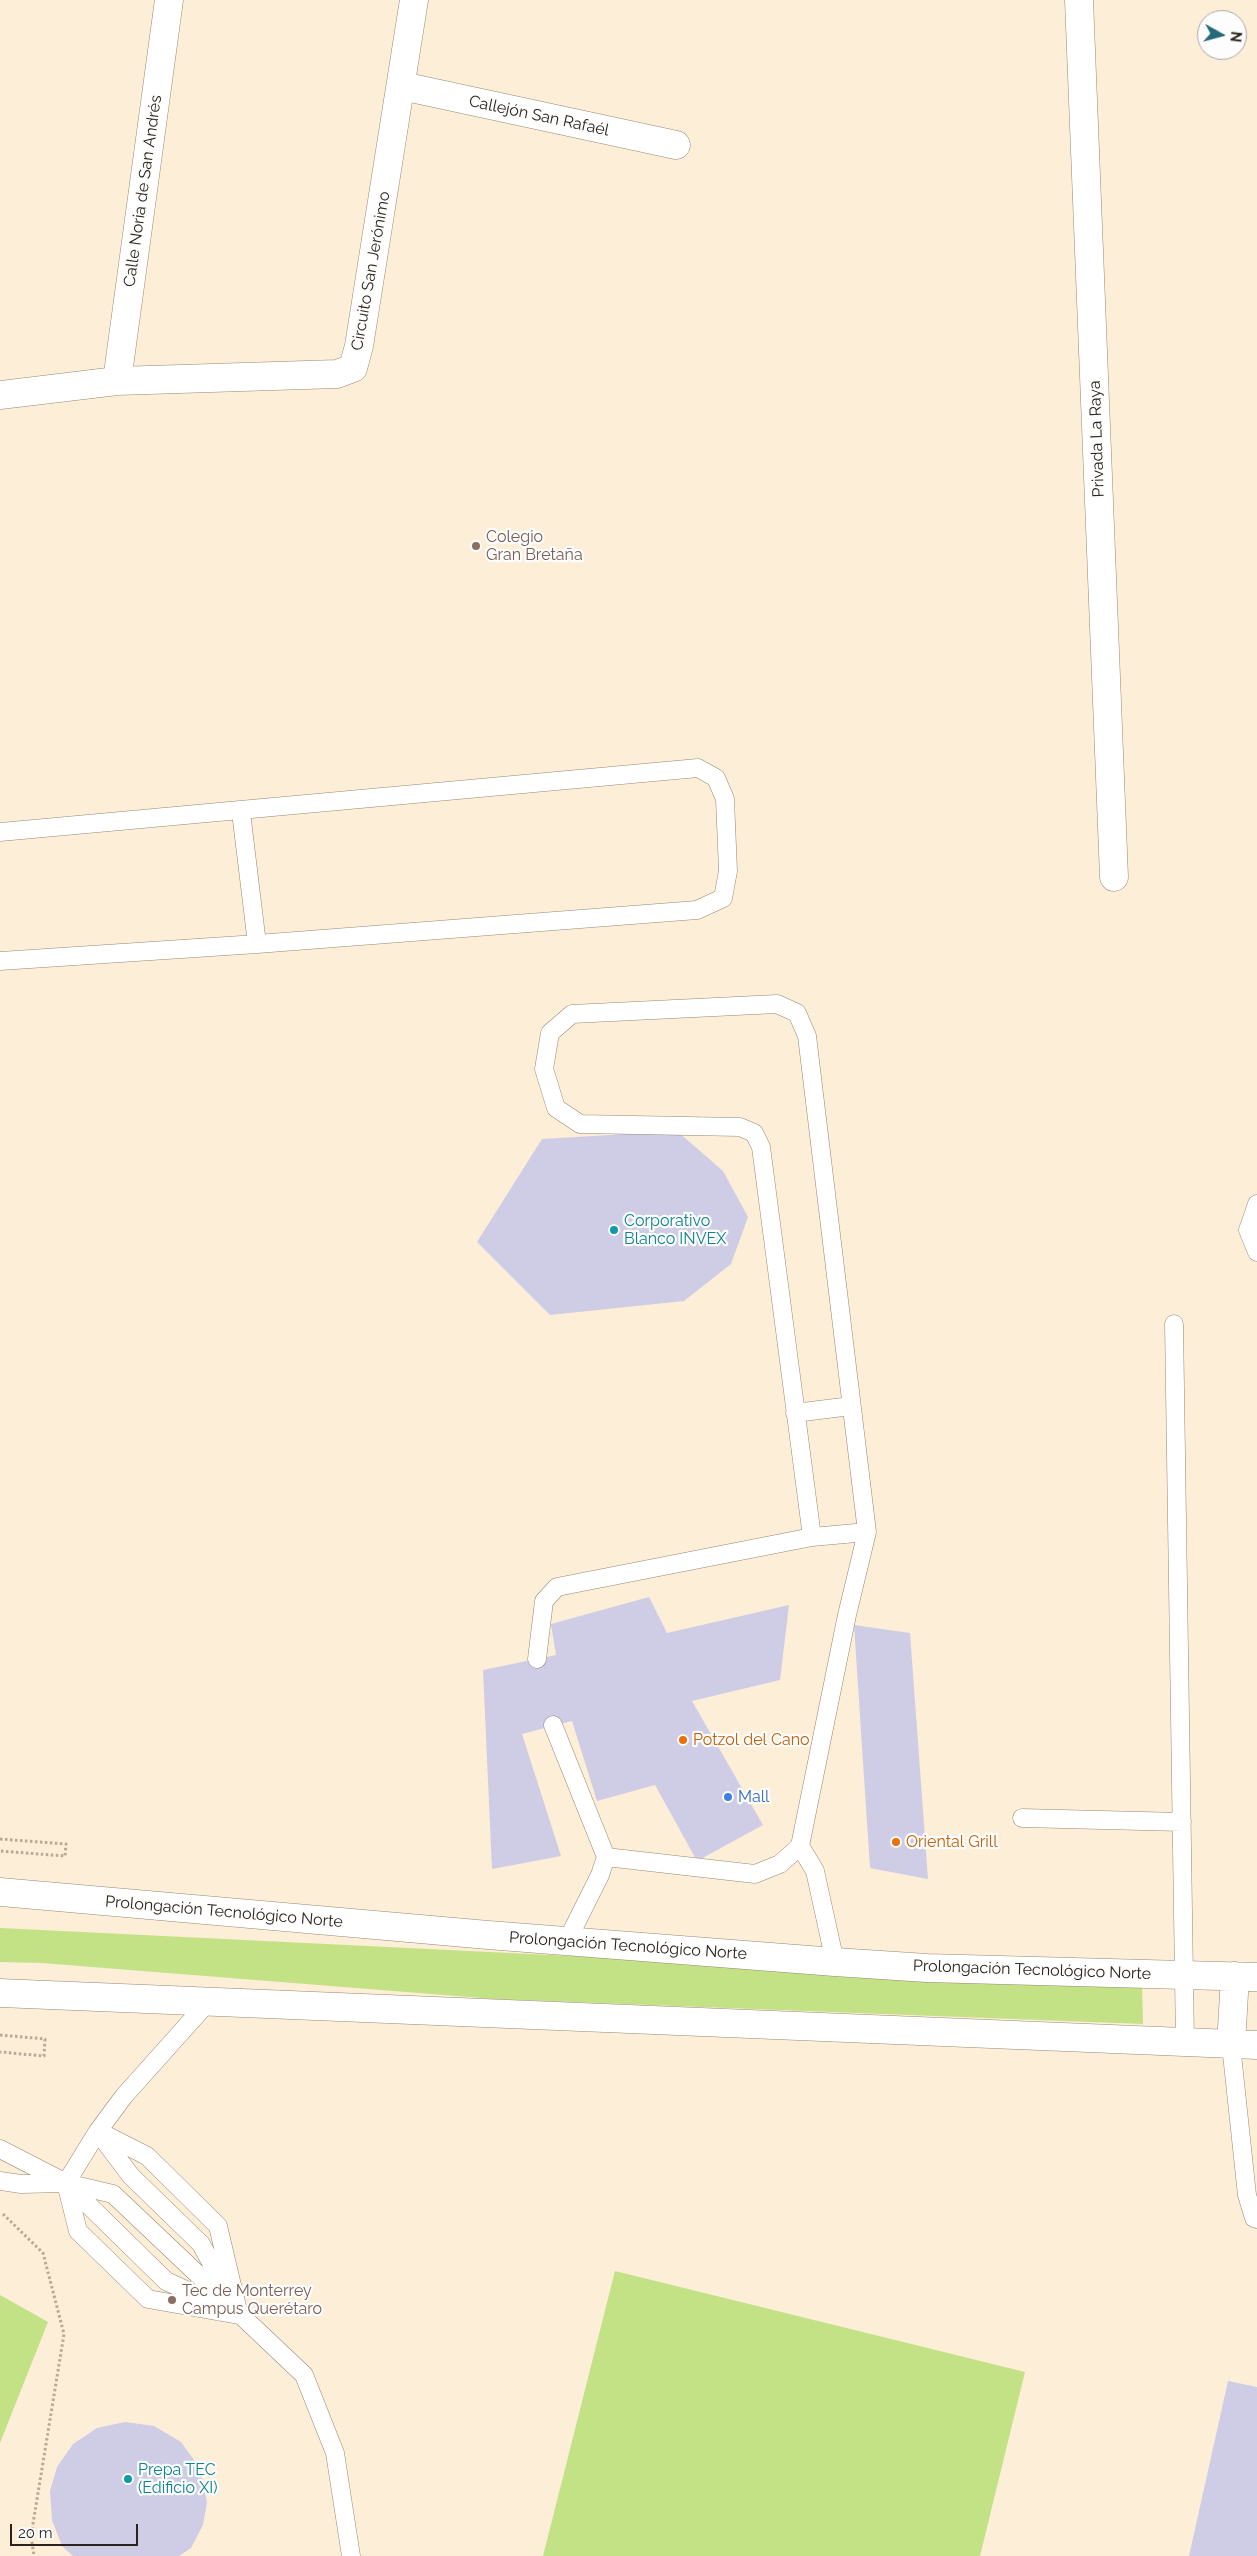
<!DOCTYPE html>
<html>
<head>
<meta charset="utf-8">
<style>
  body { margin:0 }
  #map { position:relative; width:1257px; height:2556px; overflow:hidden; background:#fdeed7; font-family:Raleway,sans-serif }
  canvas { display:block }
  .north { position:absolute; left:1197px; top:10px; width:50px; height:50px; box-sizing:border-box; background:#fdfdfd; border:1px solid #a9a6a3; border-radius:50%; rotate:97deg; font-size:14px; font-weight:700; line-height:20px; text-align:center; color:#2a241c }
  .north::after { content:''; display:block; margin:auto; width:18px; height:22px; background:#246a79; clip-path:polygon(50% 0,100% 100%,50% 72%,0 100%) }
  .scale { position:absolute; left:10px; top:2524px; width:128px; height:22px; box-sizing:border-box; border:2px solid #2a241c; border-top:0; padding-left:6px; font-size:15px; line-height:18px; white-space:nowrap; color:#2a241c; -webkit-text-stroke:4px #fdfdfd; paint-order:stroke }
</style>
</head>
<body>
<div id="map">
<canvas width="1257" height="2556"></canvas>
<div class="north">N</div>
<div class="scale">20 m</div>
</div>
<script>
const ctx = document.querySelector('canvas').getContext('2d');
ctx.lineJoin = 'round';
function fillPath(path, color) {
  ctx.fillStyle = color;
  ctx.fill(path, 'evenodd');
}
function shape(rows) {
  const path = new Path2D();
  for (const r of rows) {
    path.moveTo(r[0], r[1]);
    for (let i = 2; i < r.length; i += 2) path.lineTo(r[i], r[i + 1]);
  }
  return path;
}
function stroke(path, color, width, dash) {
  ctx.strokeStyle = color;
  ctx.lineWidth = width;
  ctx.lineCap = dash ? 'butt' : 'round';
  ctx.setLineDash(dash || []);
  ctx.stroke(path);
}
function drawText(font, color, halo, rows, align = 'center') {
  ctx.font = font + ' Raleway,sans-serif';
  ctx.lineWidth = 4.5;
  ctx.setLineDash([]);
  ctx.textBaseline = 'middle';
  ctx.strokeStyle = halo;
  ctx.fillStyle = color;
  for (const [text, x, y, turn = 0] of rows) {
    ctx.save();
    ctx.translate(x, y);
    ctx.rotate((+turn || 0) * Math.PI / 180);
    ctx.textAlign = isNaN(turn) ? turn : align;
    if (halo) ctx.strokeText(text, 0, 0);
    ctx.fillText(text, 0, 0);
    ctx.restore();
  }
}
fillPath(shape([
  [0,1928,1142,1984,1143,2024,494,1999,42,1963,0,1962],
  [615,2271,1025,2372,980,2556,543,2556],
  [0,2295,48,2322,0,2443]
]), '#c2e285');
fillPath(shape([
  [677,1131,723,1171,748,1217,731,1264,684,1301,550,1315,477,1242,542,1139],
  [649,1597,667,1633,789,1605,780,1680,692,1701,763,1825,697,1861,655,1785,597,1801,572,1721,522,1734,561,1856,492,1869,483,1670,556,1655,551,1624],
  [854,1625,910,1633,928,1879,870,1868],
  [1228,2381,1257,2387,1257,2556,1189,2556],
  [125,2422,154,2426,181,2442,200,2468,207,2502,203,2525,191,2548,179,2556,73,2556,62,2546,52,2520,50,2491,57,2467,73,2444,97,2428]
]), '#cecde5');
const service = shape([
  [241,812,257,944],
  [0,832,698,768,716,778,725,799,728,871,723,898,697,910,257,944,0,961],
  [1257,1204,1248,1230,1257,1252],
  [1174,1324,1185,2043],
  [795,1413,851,1406],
  [812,1537,761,1147,754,1133,740,1127,580,1124,556,1108,544,1069,550,1033,572,1014,777,1004,797,1013,807,1036,867,1532],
  [537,1659,544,1601,557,1587,812,1537,867,1532,847,1615,800,1846,815,1871,835,1962],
  [553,1725,606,1857,600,1875,567,1941],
  [1022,1818,1182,1822],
  [606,1857,755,1874,780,1864,800,1846],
  [209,2001,124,2096,98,2131,66,2183,78,2231,148,2299,239,2315],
  [1231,2045,1247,2195,1254,2218,1257,2219],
  [98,2131,147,2156,218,2226,239,2315],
  [100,2135,131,2176,201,2244,228,2294],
  [0,2149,66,2183,113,2194,304,2375,335,2453,351,2556],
  [0,2181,21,2184,66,2183,166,2281,218,2305]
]);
const minor = shape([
  [1079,0,1114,877],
  [402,86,676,145],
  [117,381,169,0],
  [0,395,117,381,337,374,353,368,359,346,414,0]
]);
const secondary = shape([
  [0,1892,488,1935,835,1962,927,1968,1257,1977],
  [0,1993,1257,2045],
  [1231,2045,1235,1976]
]);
stroke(service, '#968874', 19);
stroke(minor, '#968874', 29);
stroke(secondary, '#968874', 29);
stroke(shape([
  [0,1839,66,1844,65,1856,0,1851],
  [0,2035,45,2039,44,2056,0,2052],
  [3,2214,43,2253,64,2334,31,2536,34,2556]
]), '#b6aa98', 3, [2.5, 2.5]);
stroke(service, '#fff', 18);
stroke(minor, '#fff', 28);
stroke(secondary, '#fff', 28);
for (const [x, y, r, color] of [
  [476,546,5,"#8d6e63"],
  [614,1230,5,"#0f9aa8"],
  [683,1740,5,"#e8710a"],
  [728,1797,5,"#3f7fe0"],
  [896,1842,5,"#e8710a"],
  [172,2300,5,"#8d6e63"],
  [128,2479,5,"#0f9aa8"]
]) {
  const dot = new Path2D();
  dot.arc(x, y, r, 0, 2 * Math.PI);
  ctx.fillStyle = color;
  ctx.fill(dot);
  stroke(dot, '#fdfdfd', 2);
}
drawText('16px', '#2a241c', '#fdfdfd', [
  ["Callejón San Rafaél",539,116,12],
  ["Calle Noria de San Andrés",143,191,-82],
  ["Circuito San Jerónimo",371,271,-80],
  ["Privada La Raya",1097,439,-92],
  ["Prolongación Tecnológico Norte",224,1912,5],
  ["Prolongación Tecnológico Norte",628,1946,4],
  ["Prolongación Tecnológico Norte",1032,1970,2]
]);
drawText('16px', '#785e54', '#fdfdfd', [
  ["Colegio",486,537],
  ["Gran Bretaña",486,555],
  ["Tec de Monterrey",182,2291],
  ["Campus Querétaro",182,2309]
], 'left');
drawText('16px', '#0d838f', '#fdfdfd', [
  ["Corporativo",624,1221],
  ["Blanco INVEX",624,1239],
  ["Prepa TEC",138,2470],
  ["(Edificio XI)",138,2488]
], 'left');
drawText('16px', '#c56008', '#fdfdfd', [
  ["Potzol del Cano",693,1740],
  ["Oriental Grill",906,1842]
], 'left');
drawText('16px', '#366cbe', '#fdfdfd', [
  ["Mall",738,1797]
], 'left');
</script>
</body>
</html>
